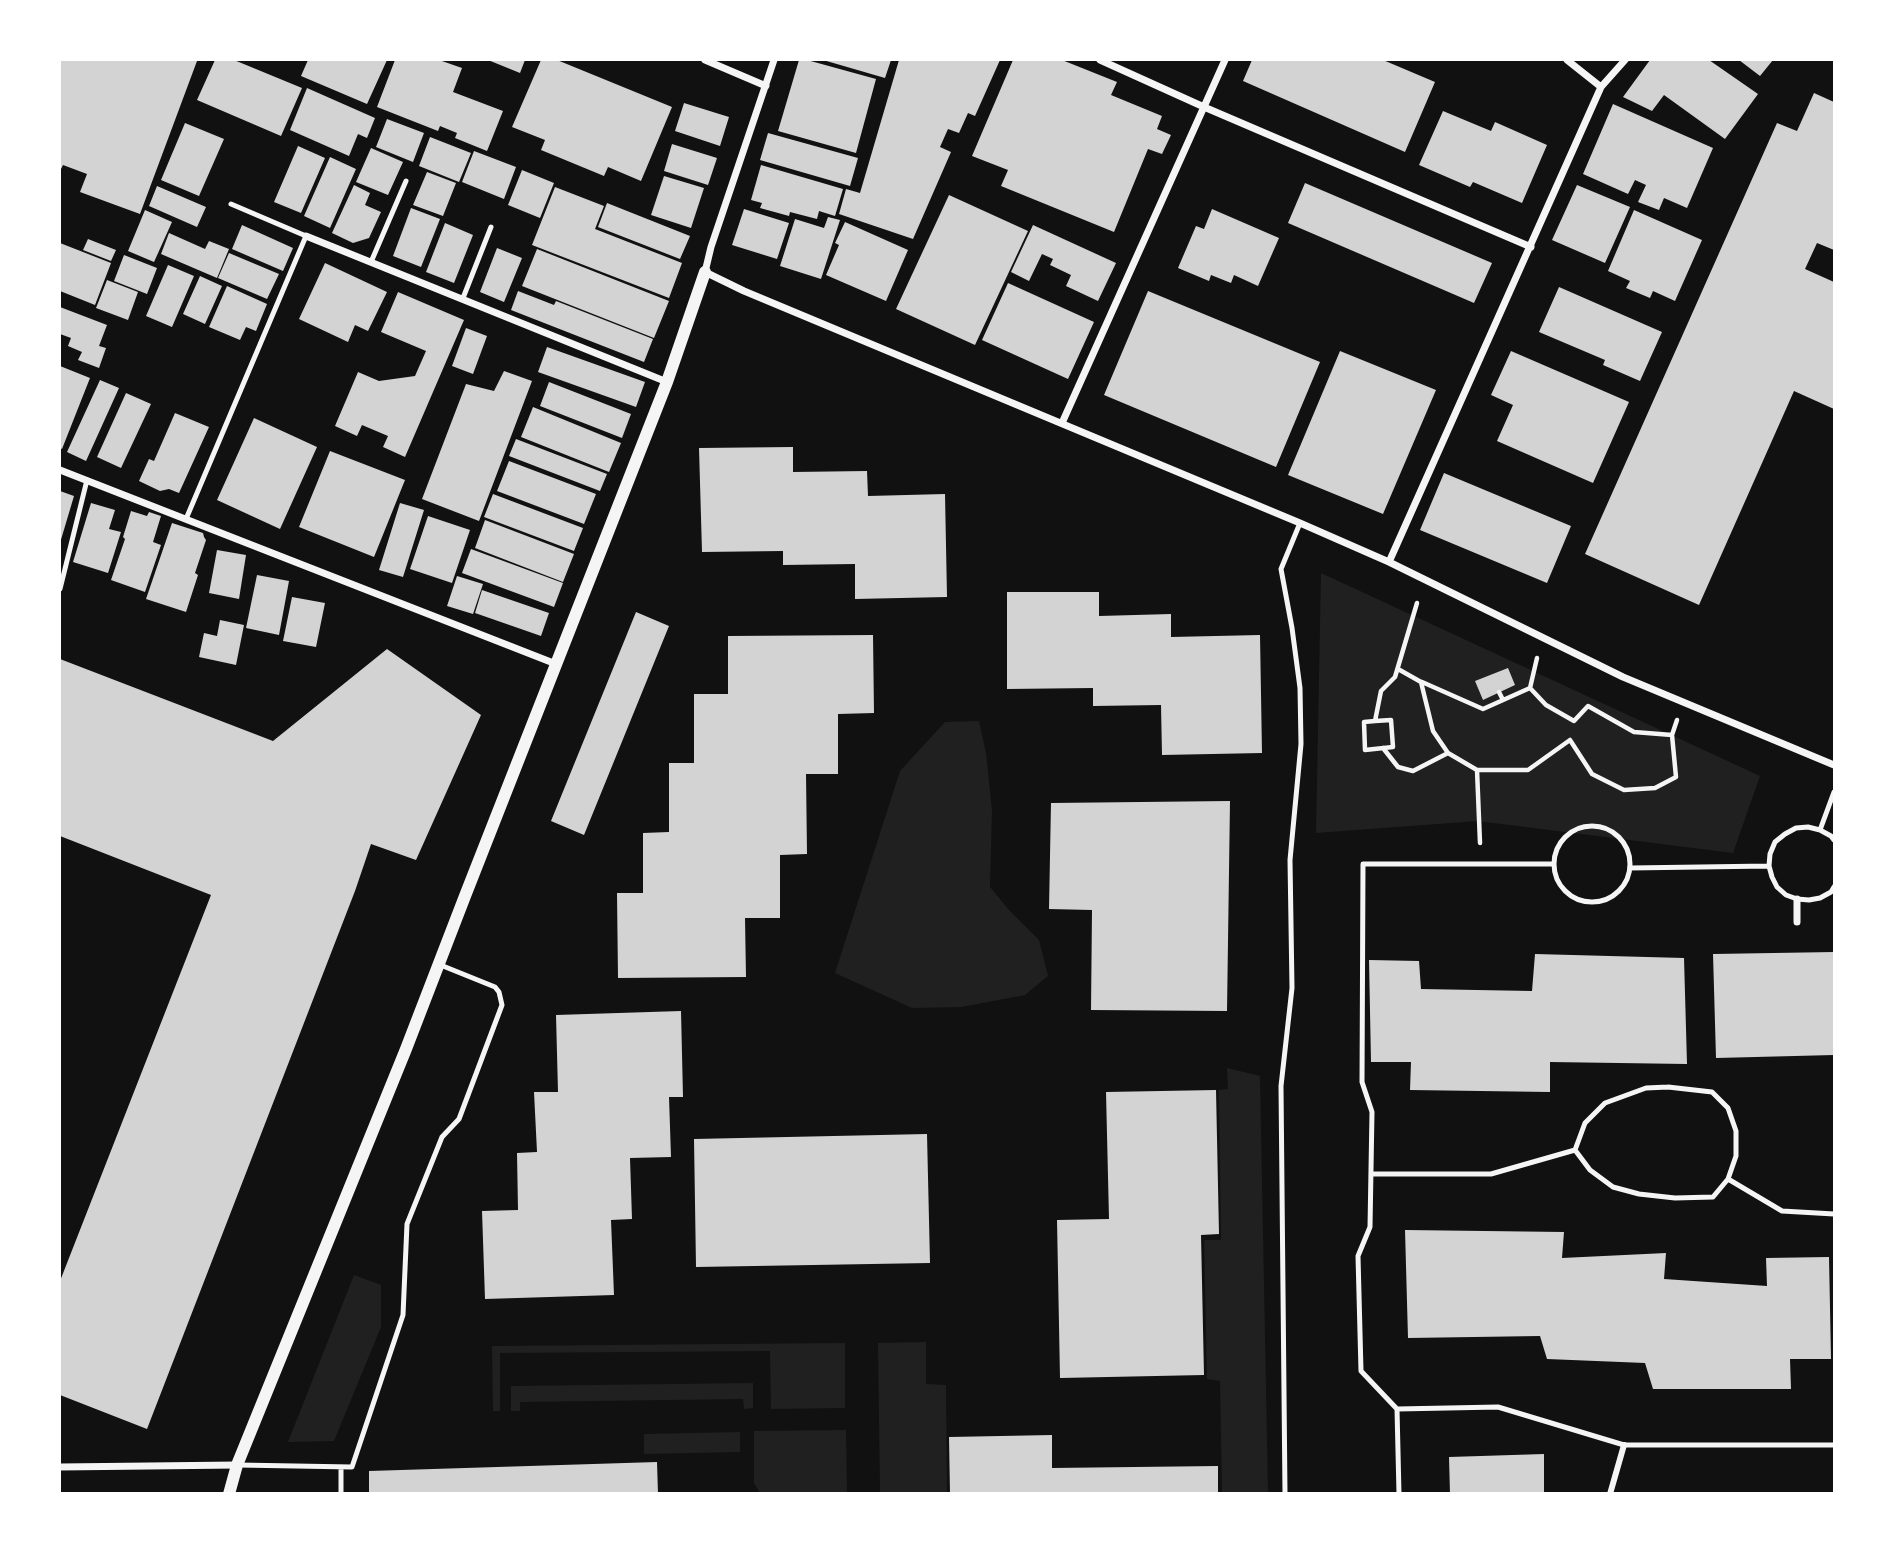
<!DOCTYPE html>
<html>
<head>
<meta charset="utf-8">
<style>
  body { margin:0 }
  #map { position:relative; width:1894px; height:1553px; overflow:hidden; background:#111; font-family:Roboto,sans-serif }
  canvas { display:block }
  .frame { position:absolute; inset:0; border:61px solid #fff; pointer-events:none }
</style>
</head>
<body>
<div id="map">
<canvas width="1894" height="1553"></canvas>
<div class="frame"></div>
</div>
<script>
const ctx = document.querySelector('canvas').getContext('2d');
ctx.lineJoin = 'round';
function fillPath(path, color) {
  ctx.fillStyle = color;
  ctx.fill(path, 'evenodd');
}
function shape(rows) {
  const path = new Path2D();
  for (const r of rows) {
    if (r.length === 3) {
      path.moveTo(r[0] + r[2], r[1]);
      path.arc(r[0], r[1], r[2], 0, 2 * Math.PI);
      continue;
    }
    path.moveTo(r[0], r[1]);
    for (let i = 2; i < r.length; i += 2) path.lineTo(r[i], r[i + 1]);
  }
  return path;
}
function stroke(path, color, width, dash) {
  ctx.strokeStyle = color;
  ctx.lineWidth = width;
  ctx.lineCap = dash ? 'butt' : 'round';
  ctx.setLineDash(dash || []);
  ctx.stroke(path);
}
fillPath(shape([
  [1321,573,1760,776,1733,853,1478,821,1316,833],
  [979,721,986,753,992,811,990,887,1009,910,1039,940,1048,976,1025,995,961,1007,912,1008,835,973,900,771,945,722],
  [1227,1068,1260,1076,1268,1493,1222,1493,1220,1381,1207,1379,1204,1240,1221,1240,1219,1090,1228,1089],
  [354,1275,381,1285,381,1327,334,1441,288,1442],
  [926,1342,926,1384,946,1385,947,1493,880,1493,878,1343],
  [845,1343,845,1408,771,1409,770,1351,500,1353,500,1411,493,1411,492,1346],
  [753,1383,753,1408,744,1409,743,1399,520,1402,520,1411,511,1411,511,1386],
  [846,1430,847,1493,760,1493,754,1483,754,1431],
  [740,1432,740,1452,644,1454,644,1434]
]), '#202020');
fillPath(shape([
  [60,60,197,61,140,214,80,192,87,174,63,165,60,171],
  [215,60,234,60,302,88,281,136,197,100],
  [308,60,387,60,367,104,301,76],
  [395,60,439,60,462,68,453,92,503,111,487,151,455,138,457,133,440,126,438,131,377,107],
  [488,60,525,60,520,73],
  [541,60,557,60,672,107,641,181,608,167,604,176,541,150,545,140,512,127],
  [799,60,807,60,876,79,856,153,778,131],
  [823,60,891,60,885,78],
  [899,60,1000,60,975,116,968,113,959,133,948,129,940,147,951,152,913,239,839,214,846,189,860,193],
  [1013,60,1062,60,1117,82,1111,95,1162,116,1157,129,1171,135,1162,154,1148,149,1114,232,1001,186,1008,170,972,156],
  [1252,60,1383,60,1435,82,1405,152,1243,81],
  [1650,60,1709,60,1758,94,1725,139,1664,95,1652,111,1623,97],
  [1739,60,1773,60,1760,76],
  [307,88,375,118,367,138,358,134,349,156,290,130],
  [1814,93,1834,102,1834,250,1817,243,1805,269,1834,282,1834,409,1794,391,1699,605,1585,554,1777,123,1797,131],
  [684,103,729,117,720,146,675,131],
  [1613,104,1713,148,1687,208,1664,198,1659,210,1638,202,1646,185,1635,180,1628,194,1583,174],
  [1443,111,1491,131,1495,122,1547,145,1522,203,1473,182,1470,187,1419,165],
  [387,119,424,133,413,162,376,147],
  [185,123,224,139,199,196,161,180],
  [768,133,858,158,850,186,760,160],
  [430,137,471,153,459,182,419,166],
  [672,144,717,158,708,185,664,171],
  [298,146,325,158,301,213,274,202],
  [371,148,403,162,388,195,356,182],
  [474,151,516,167,504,199,462,182],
  [330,157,356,169,330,228,304,216],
  [761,165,843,189,835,216,819,211,817,219,790,212,789,216,760,208,762,203,751,200],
  [522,170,554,183,540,218,508,205],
  [427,172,456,183,443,216,413,205],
  [664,176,704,188,691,228,651,215],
  [1305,183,1492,263,1474,303,1288,223],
  [354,185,370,193,365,205,381,212,369,238,353,243,332,233],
  [1577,185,1630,207,1605,263,1552,240],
  [157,186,206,207,197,227,149,206],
  [555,187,604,206,595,229,682,263,669,298,532,245],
  [949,195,1028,231,975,345,896,309],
  [607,203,690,236,680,259,598,227],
  [411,208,440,219,421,267,393,256],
  [744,209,789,223,777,259,732,245],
  [1212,209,1279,238,1258,286,1234,275,1231,283,1211,275,1209,281,1178,268,1196,226,1204,229],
  [145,210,172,222,154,262,128,251],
  [1634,210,1702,240,1675,301,1653,291,1650,298,1626,288,1630,281,1608,271],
  [828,217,840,220,821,279,780,266,795,219,824,228],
  [845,222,908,250,886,301,826,275,839,245,835,243],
  [445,223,473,235,454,283,426,272],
  [242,225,293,248,283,271,232,249],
  [1033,225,1116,263,1098,301,1066,286,1071,275,1050,265,1053,259,1042,254,1029,281,1011,272],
  [169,233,205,249,209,241,229,249,217,278,161,254],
  [88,239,116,250,111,261,83,250],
  [60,243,111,263,95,305,60,291],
  [497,248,522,258,504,302,480,292],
  [537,249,669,301,654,338,522,286],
  [229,253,279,274,267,299,218,278],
  [124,255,157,268,147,294,114,281],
  [325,263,387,292,368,331,355,325,348,342,299,319],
  [168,265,194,276,172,327,146,316],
  [200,276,222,286,205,324,183,314],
  [107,280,138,292,128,320,96,308],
  [1008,283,1094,322,1068,379,982,340],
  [227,286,267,304,256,331,246,327,240,340,209,327],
  [1559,287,1662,332,1640,381,1603,365,1605,360,1539,332],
  [518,291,554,305,556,301,653,339,644,362,511,310],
  [1148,291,1320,362,1276,467,1104,395],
  [398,292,464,320,405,457,383,447,388,436,362,425,357,436,335,426,358,372,379,381,415,376,426,351,381,332],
  [60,307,107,325,99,346,106,348,99,368,78,360,82,352,68,346,71,338,60,334],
  [466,328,487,336,473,374,452,366],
  [547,347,645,382,636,407,538,372],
  [1340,351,1436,390,1383,514,1288,475],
  [1511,351,1629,402,1593,483,1497,441,1513,405,1491,395],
  [60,366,90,378,62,449,60,448],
  [504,371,532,381,479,521,422,499,466,384,494,391],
  [100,380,119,388,86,461,67,452],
  [549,382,631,414,622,438,540,406],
  [126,393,151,404,121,468,97,457],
  [533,407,621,443,609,472,521,437],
  [175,413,209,427,179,493,169,489,160,491,139,481,149,459,154,461],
  [254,418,317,447,280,529,217,500],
  [516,439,607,474,600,491,509,456],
  [793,447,793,472,867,471,868,496,945,494,947,597,855,599,855,564,783,565,783,551,702,552,699,448],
  [330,451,405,480,374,557,299,527],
  [509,461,596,494,584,524,497,491],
  [1444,473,1571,526,1547,583,1420,530],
  [60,491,74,496,60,543],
  [493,494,583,528,574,551,484,517],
  [91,503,115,510,109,529,121,532,108,573,73,562],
  [400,503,424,510,403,577,379,570],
  [131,511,147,516,149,512,161,516,153,542,161,545,145,592,111,580,125,539,123,537],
  [428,516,470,530,452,583,410,569],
  [485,520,574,554,563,582,475,548],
  [172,523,203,533,204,537,206,540,195,573,198,575,186,612,146,599],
  [471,549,563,583,554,607,462,573],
  [217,550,246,555,239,599,209,593],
  [257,575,289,581,279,635,246,628],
  [457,576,483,584,473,614,447,606],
  [482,590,549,613,541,636,475,613],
  [1007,592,1099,592,1099,616,1171,614,1171,637,1260,635,1262,753,1162,755,1161,705,1093,706,1093,688,1007,689],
  [292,597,325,603,316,647,283,641],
  [636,612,669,626,584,835,551,821],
  [220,620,244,625,236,665,199,657,204,633,217,636],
  [873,635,874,713,838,714,838,774,806,774,807,854,780,855,780,918,745,918,746,977,618,978,617,893,643,893,643,833,669,832,669,763,694,763,694,694,728,694,728,636],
  [387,649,481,715,416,860,371,844,355,891,147,1429,60,1395,60,1281,211,895,60,836,60,659,273,741],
  [1508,668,1515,685,1483,700,1475,681],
  [1230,801,1227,1011,1091,1010,1092,910,1049,909,1051,803],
  [1834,952,1834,1055,1716,1058,1713,954],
  [1535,954,1684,958,1687,1064,1550,1062,1550,1092,1410,1090,1411,1062,1371,1062,1369,960,1419,961,1421,989,1532,991],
  [681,1011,683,1097,669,1097,671,1157,630,1158,632,1219,611,1220,614,1295,485,1299,482,1211,518,1210,517,1153,537,1152,534,1092,558,1092,556,1015],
  [1216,1090,1219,1234,1201,1235,1204,1375,1060,1378,1057,1220,1109,1219,1106,1092],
  [927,1134,930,1263,696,1267,694,1139],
  [1405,1230,1564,1232,1562,1258,1666,1253,1664,1279,1767,1286,1766,1258,1829,1257,1831,1359,1790,1359,1791,1389,1653,1389,1645,1363,1547,1359,1540,1336,1408,1338],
  [1052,1435,1052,1468,1218,1466,1218,1494,950,1494,949,1437],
  [1544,1454,1544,1494,1450,1494,1449,1457],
  [657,1462,658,1494,369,1494,369,1471]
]), '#d3d3d3');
stroke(shape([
  [1537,658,1530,688,1546,705,1574,721,1588,706,1634,732,1672,735],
  [1422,682,1483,709,1530,688],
  [1499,692,1503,700],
  [1375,721,1391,720,1393,747,1365,750,1364,722,1375,721,1381,691,1395,677,1417,603],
  [1383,748,1398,767,1413,771,1448,753,1433,731,1421,682,1398,669],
  [1448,753,1477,770,1480,843],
  [1477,770,1528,770,1570,740,1592,774,1624,790,1655,788,1676,777,1672,735,1677,720]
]), '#f5f5f5', 4.5);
stroke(shape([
  [371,262,406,181],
  [463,298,491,227],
  [186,519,306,236,231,204],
  [60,589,87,480],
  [1592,864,38],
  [1820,830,1834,792],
  [1834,840,1831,836,1820,830,1808,827,1796,828,1785,834,1775,842,1770,854,1769,866,1772,877,1777,887,1786,895,1797,899,1809,900,1820,898,1831,892,1834,887],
  [1630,868,1769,866],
  [1668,1087,1712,1092,1728,1108,1736,1131,1736,1156,1728,1179,1713,1197,1675,1198,1639,1194,1613,1187,1590,1170,1575,1150,1585,1123,1605,1103,1646,1088,1668,1087],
  [1372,1174,1491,1174,1575,1150],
  [1728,1179,1782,1211,1834,1214],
  [1397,1409,1361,1371,1358,1256,1370,1227,1372,1112,1362,1082,1363,864,1554,864],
  [238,1465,352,1467,403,1315,407,1224,442,1137,459,1119,502,1005,499,992,495,987,438,964],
  [341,1467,341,1494],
  [1285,1494,1281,1086,1292,988,1290,860,1301,744,1300,688,1292,628,1281,569,1300,523],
  [1399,1494,1397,1409,1498,1407,1624,1445,1834,1445]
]), '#f5f5f5', 5);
stroke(shape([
  [1610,1494,1624,1445]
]), '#f5f5f5', 6);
stroke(shape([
  [705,60,766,86],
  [774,60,711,247,705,272,744,291,1300,523,1389,562,1623,677,1834,765],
  [1100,60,1204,107,1531,247],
  [1567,60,1601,87],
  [306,236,667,382],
  [1062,423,1225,60],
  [60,470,556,664],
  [1389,562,1601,87,1625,60],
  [1797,899,1797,922],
  [60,1467,237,1465]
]), '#f5f5f5', 7);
stroke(shape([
  [229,1494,237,1465,406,1049,465,896,667,382,705,272]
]), '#f5f5f5', 12);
</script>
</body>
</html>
